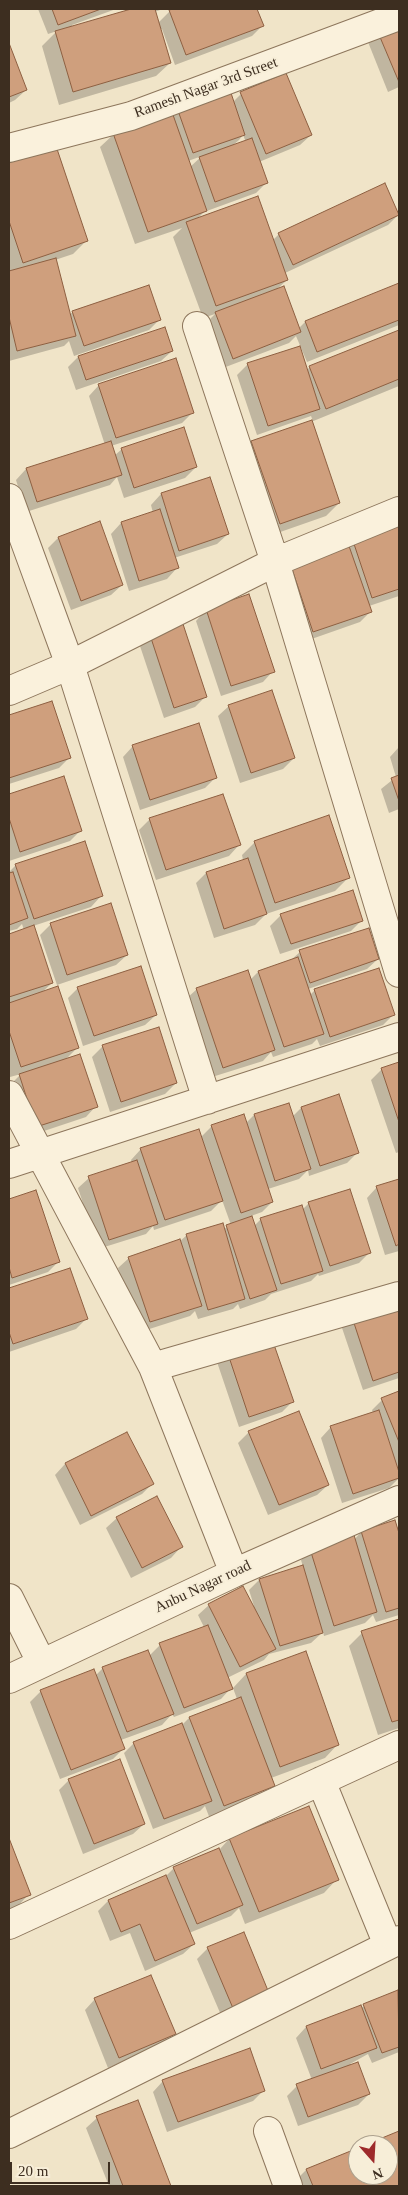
<!DOCTYPE html>
<html>
<head>
<meta charset="utf-8">
<style>
  body { margin:0 }
  #map { position:relative; width:408px; height:2195px; overflow:hidden; background:#f0e4c8; font-family:"Times New Roman",serif }
  canvas { display:block }
  .frame { position:absolute; inset:0; border:10px solid #3d2e20; pointer-events:none }
  .north { position:absolute; left:348px; top:2135px; width:50px; height:50px; box-sizing:border-box; background:#f7eed8; border:1px solid #ada18e; border-radius:50%; rotate:161deg; font-size:14px; font-weight:700; line-height:20px; text-align:center; color:#3d2e20 }
  .north::after { content:''; display:block; margin:auto; width:18px; height:22px; background:#9e2a2b; clip-path:polygon(50% 0,100% 100%,50% 72%,0 100%) }
  .scale { position:absolute; left:10px; top:2162px; width:100px; height:22px; box-sizing:border-box; border:2px solid #3d2e20; border-top:0; padding-left:6px; font-size:15px; line-height:18px; white-space:nowrap; color:#3d2e20; -webkit-text-stroke:4px #f7eed8; paint-order:stroke }
</style>
</head>
<body>
<div id="map">
<canvas width="408" height="2195"></canvas>
<div class="frame"></div>
<div class="north">N</div>
<div class="scale">20 m</div>
</div>
<script>
const ctx = document.querySelector('canvas').getContext('2d');
ctx.lineJoin = 'round';
function fillPath(path, color) {
  ctx.fillStyle = color;
  ctx.fill(path, 'evenodd');
}
function shape(rows) {
  const path = new Path2D();
  for (const r of rows) {
    path.moveTo(r[0], r[1]);
    for (let i = 2; i < r.length; i += 2) path.lineTo(r[i], r[i + 1]);
  }
  return path;
}
function stroke(path, color, width, dash) {
  ctx.strokeStyle = color;
  ctx.lineWidth = width;
  ctx.lineCap = dash ? 'butt' : 'round';
  ctx.setLineDash(dash || []);
  ctx.stroke(path);
}
function drawText(font, color, halo, rows, align = 'center') {
  ctx.font = font + ' "Times New Roman",serif';
  ctx.lineWidth = 4;
  ctx.setLineDash([]);
  ctx.textBaseline = 'middle';
  ctx.strokeStyle = halo;
  ctx.fillStyle = color;
  for (const [text, x, y, turn = 0] of rows) {
    ctx.save();
    ctx.translate(x, y);
    ctx.rotate((+turn || 0) * Math.PI / 180);
    ctx.textAlign = isNaN(turn) ? turn : align;
    if (halo) ctx.strokeText(text, 0, 0);
    ctx.fillText(text, 0, 0);
    ctx.restore();
  }
}
fillPath(shape([
  [38,9,116,9,72,25,72,27,135,9,163,9,154,12,158,23,170,11,176,9,256,9,262,26,252,36,175,65,162,29,160,29,170,63,156,76,59,105,42,46,57,31,48,34],
  [399,23,399,87,388,92,368,42],
  [9,47,26,90,15,100,9,103],
  [241,94,311,135,300,145,259,162,267,182,256,193,204,212,196,220,273,240,279,234,398,215,388,225,285,273,287,280,276,290,298,329,305,322,399,284,399,325,307,362,296,336,289,343,223,368,205,324,215,314,203,318,173,237,182,228,135,244,100,147,114,134,168,115,233,102],
  [243,135,246,142,231,147,239,140],
  [202,156,190,167,188,161],
  [9,156,86,241,73,254,55,260,69,315,73,312,159,320,149,330,74,356,69,341,64,346,9,361],
  [399,331,399,386,311,422,339,503,326,516,266,537,238,455,252,442,313,421,311,416,257,435,237,375,248,364,301,347,299,348,306,371,310,367],
  [172,351,161,361,76,390,68,367,78,357],
  [99,385,193,412,182,423,111,446,114,456,122,449,196,467,185,478,124,498,117,477,110,485,26,512,16,480,26,469,105,445,89,396],
  [161,494,228,534,217,544,174,558,177,568,167,579,129,591,111,534,121,523,153,513,151,505],
  [399,527,399,596,369,606,371,611,360,622,303,642,281,578,291,567],
  [58,538,122,585,111,595,71,610,48,548],
  [206,610,273,671,263,682,221,696,196,621],
  [149,633,206,696,195,707,164,718,139,643],
  [52,702,70,757,59,768,9,784,9,716],
  [229,706,294,758,283,769,240,783,218,716],
  [133,746,216,777,205,788,140,810,123,757],
  [399,747,399,809,389,813,381,789,396,777,390,757],
  [63,777,81,830,70,841,9,861,9,796],
  [150,819,239,845,229,856,156,880,139,830],
  [255,842,348,878,335,891,266,914,255,925,214,938,196,883,206,873,243,860,242,855],
  [16,865,101,896,91,907,33,926,52,983,40,994,77,1048,65,1060,96,1106,86,1117,26,1137,9,1086,21,1074,10,1077,9,1072,9,935,24,930,22,924,17,929,9,931,9,872],
  [281,915,362,920,351,931,280,954,270,926],
  [51,924,127,955,116,965,57,985,40,935],
  [300,952,378,959,367,969,308,989,310,995,315,990,393,1015,383,1025,320,1046,317,1039,312,1044,273,1057,271,1052,263,1061,212,1077,186,999,197,989,250,980,258,972,291,960],
  [78,988,156,1015,145,1025,83,1046,68,998],
  [158,1028,176,1083,165,1094,110,1112,92,1057,102,1047],
  [399,1064,399,1152,396,1153,371,1080,382,1069],
  [288,1104,292,1117,301,1108,357,1153,347,1163,309,1176,308,1170,299,1179,268,1189,272,1202,262,1212,251,1216,254,1226,261,1219,302,1210,309,1203,370,1252,359,1263,319,1276,318,1274,311,1281,271,1294,265,1300,240,1309,238,1304,233,1309,198,1319,195,1311,190,1316,140,1332,118,1268,129,1258,179,1242,187,1235,224,1229,231,1225,222,1200,211,1211,154,1230,153,1226,146,1234,98,1249,78,1188,89,1178,132,1163,131,1160,141,1149,200,1138,212,1126,246,1123,254,1115],
  [399,1180,399,1251,385,1255,367,1198,377,1187],
  [35,1192,58,1262,48,1272,9,1285,9,1201],
  [70,1269,86,1319,76,1329,9,1352,9,1289],
  [399,1309,399,1378,363,1390,341,1325],
  [227,1352,292,1402,282,1412,239,1427,217,1362],
  [399,1393,399,1478,389,1488,342,1503,321,1438,331,1427,373,1413,372,1410,382,1400],
  [249,1432,328,1485,317,1495,268,1515,238,1443],
  [127,1434,152,1484,142,1494,80,1525,55,1475,65,1464],
  [117,1518,181,1547,171,1558,131,1578,106,1528],
  [394,1522,399,1538,399,1615,376,1622,373,1615,365,1623,324,1636,323,1632,311,1643,269,1654,264,1660,227,1678,231,1688,221,1699,174,1717,172,1714,162,1725,121,1740,124,1748,113,1759,60,1779,30,1702,41,1691,96,1675,103,1668,149,1656,160,1645,204,1627,198,1615,209,1605,254,1606,249,1590,259,1580,303,1567,301,1560,311,1550,354,1540,361,1532],
  [399,1620,399,1728,378,1735,349,1646,362,1633],
  [305,1653,338,1744,325,1758,271,1778,274,1786,261,1799,210,1819,205,1806,200,1811,153,1829,124,1753,134,1743,181,1726,189,1718,237,1699,233,1688,246,1674],
  [69,1780,144,1824,133,1834,83,1854,59,1790],
  [229,1839,337,1879,324,1893,245,1924,239,1908,231,1916,189,1933,194,1944,183,1954,145,1971,130,1933,110,1941,98,1911,108,1901,164,1878,174,1868,220,1849],
  [9,1842,29,1894,16,1908,9,1910],
  [208,1948,270,1998,224,2022,197,1959],
  [397,1992,399,1998,399,2052,372,2063,368,2054,350,2064,369,2094,358,2105,298,2126,287,2096,297,2086,312,2080,296,2038,306,2027,360,2008],
  [95,1999,174,2034,164,2044,108,2068,85,2010],
  [163,2081,264,2090,253,2101,167,2132,153,2092],
  [137,2102,170,2186,109,2186,86,2128,97,2118],
  [399,2133,399,2186,294,2186,293,2183,306,2170,358,2149,358,2175,388,2175,388,2145,368,2145]
]), '#0003');
const building = shape([
  [52,9,101,9,58,25,52,9],
  [131,9,155,9,171,63,73,92,55,31,131,9],
  [173,9,257,9,264,26,186,55,169,10,173,9],
  [399,21,399,82,377,30,399,21],
  [9,43,27,90,9,97,9,43],
  [286,73,312,135,266,154,240,92,286,73],
  [229,87,245,135,193,153,176,105,229,87],
  [172,112,207,211,148,232,113,133,172,112],
  [252,138,268,183,215,202,199,157,252,138],
  [54,140,88,241,23,263,9,221,9,155,54,140],
  [385,183,399,215,293,265,278,233,385,183],
  [258,196,288,280,216,306,186,222,258,196],
  [56,258,76,336,17,351,9,317,9,271,56,258],
  [399,283,399,320,317,352,305,321,399,283],
  [149,285,161,320,84,346,72,311,149,285],
  [284,286,301,332,233,359,215,312,284,286],
  [165,327,173,351,86,380,78,356,165,327],
  [399,330,399,379,326,409,309,366,399,330],
  [300,346,320,409,268,426,247,363,300,346],
  [176,358,194,413,116,438,98,384,176,358],
  [312,420,340,503,280,524,251,441,312,420],
  [184,427,197,467,134,488,121,448,184,427],
  [111,441,122,475,37,502,26,468,111,441],
  [210,477,229,534,179,551,161,493,210,477],
  [160,509,179,568,139,581,121,522,160,509],
  [100,521,123,585,81,601,58,537,100,521],
  [399,526,399,589,372,598,353,541,399,526],
  [349,546,372,612,313,632,291,566,349,546],
  [249,594,275,672,231,686,206,609,249,594],
  [182,621,207,697,174,708,149,632,182,621],
  [272,690,295,758,251,773,228,705,272,690],
  [52,701,71,758,9,778,9,715,52,701],
  [199,723,217,778,150,800,132,745,199,723],
  [399,775,399,801,391,778,399,775],
  [64,776,82,831,20,852,9,818,9,794,64,776],
  [223,794,241,845,166,870,149,818,223,794],
  [329,815,350,878,275,903,254,841,329,815],
  [85,841,103,896,34,919,15,864,85,841],
  [248,858,267,914,224,929,206,872,248,858],
  [13,872,28,918,9,925,9,873,13,872],
  [353,890,363,921,291,944,280,914,353,890],
  [111,903,128,955,67,975,50,923,111,903],
  [34,925,53,983,9,997,9,934,34,925],
  [369,928,379,959,310,983,299,950,369,928],
  [298,957,324,1034,284,1047,258,971,298,957],
  [141,966,157,1015,94,1036,77,987,141,966],
  [379,968,395,1015,330,1037,314,989,379,968],
  [248,970,275,1050,223,1068,196,988,248,970],
  [58,986,79,1048,21,1067,9,1031,9,1003,58,986],
  [159,1027,177,1083,121,1102,102,1045,159,1027],
  [80,1054,98,1107,36,1127,19,1074,80,1054],
  [399,1062,399,1122,381,1068,399,1062],
  [339,1094,359,1153,320,1166,301,1107,339,1094],
  [289,1103,311,1169,275,1181,254,1114,289,1103],
  [244,1114,273,1202,241,1213,211,1125,244,1114],
  [199,1129,223,1201,165,1220,140,1148,199,1129],
  [137,1160,158,1224,109,1240,88,1176,137,1160],
  [399,1179,399,1244,396,1246,376,1186,399,1179],
  [350,1189,371,1253,330,1266,308,1202,350,1189],
  [36,1190,60,1262,12,1278,9,1267,9,1199,36,1190],
  [302,1205,323,1271,281,1284,260,1218,302,1205],
  [252,1216,277,1290,250,1299,226,1225,252,1216],
  [223,1223,245,1299,208,1310,186,1234,223,1223],
  [180,1239,202,1306,150,1322,128,1257,180,1239],
  [70,1268,88,1319,13,1344,9,1332,9,1288,70,1268],
  [399,1305,399,1372,373,1381,351,1314,399,1305],
  [271,1336,294,1402,249,1417,227,1351,271,1336],
  [399,1391,399,1442,381,1398,399,1391],
  [379,1410,399,1472,399,1478,353,1494,330,1426,379,1410],
  [299,1411,329,1485,279,1505,248,1431,299,1411],
  [127,1432,154,1484,91,1516,65,1463,127,1432],
  [157,1496,183,1547,142,1568,116,1517,157,1496],
  [395,1520,399,1533,399,1608,386,1612,361,1531,395,1520],
  [354,1535,377,1612,334,1626,310,1549,354,1535],
  [303,1565,323,1633,280,1646,259,1579,303,1565],
  [243,1586,276,1649,240,1667,208,1604,243,1586],
  [399,1619,399,1720,392,1722,361,1631,399,1619],
  [208,1625,233,1689,184,1708,159,1643,208,1625],
  [148,1650,174,1714,127,1732,102,1667,148,1650],
  [306,1651,339,1745,280,1767,246,1673,306,1651],
  [94,1669,125,1749,71,1770,40,1690,94,1669],
  [241,1697,275,1786,224,1806,189,1717,241,1697],
  [182,1723,212,1801,164,1819,133,1742,182,1723],
  [120,1759,145,1824,94,1844,68,1779,120,1759],
  [309,1806,339,1880,259,1912,229,1838,309,1806],
  [9,1838,31,1895,9,1903,9,1838],
  [219,1848,243,1905,197,1924,173,1867,219,1848],
  [166,1875,195,1944,155,1961,140,1924,121,1932,108,1900,166,1875],
  [244,1932,271,1998,235,2013,207,1947,244,1932],
  [151,1975,176,2034,119,2058,94,1998,151,1975],
  [398,1990,399,2047,382,2053,363,2004,398,1990],
  [361,2005,377,2048,321,2069,306,2026,361,2005],
  [250,2048,265,2091,178,2122,162,2080,250,2048],
  [358,2062,370,2094,308,2117,296,2084,358,2062],
  [138,2100,171,2186,123,2186,96,2116,138,2100],
  [399,2131,399,2186,313,2186,306,2169,358,2148,358,2175,388,2175,388,2145,365,2145,399,2131]
]);
fillPath(building, '#cf9f7d');
stroke(building, '#8d5f41', 1);
const minor = shape([
  [9,148,131,116,399,16],
  [197,326,275,562,399,973],
  [9,498,70,665,207,1100],
  [9,691,70,665,275,562,399,511],
  [9,1095,153,1367,234,1573],
  [9,1164,399,1037],
  [153,1367,399,1296],
  [9,1598,41,1662],
  [9,1679,234,1573,399,1500],
  [321,1781,388,1945],
  [9,1925,399,1745],
  [268,2131,288,2186],
  [9,2134,399,1940]
]);
stroke(minor, '#8d765c', 30);
stroke(minor, '#faf1dc', 28);
drawText('15px', '#3d2e20', '#f7eed8', [
  ["Ramesh Nagar 3rd Street",206,88,-20],
  ["Anbu Nagar road",203,1587,-25]
]);
</script>
</body>
</html>
